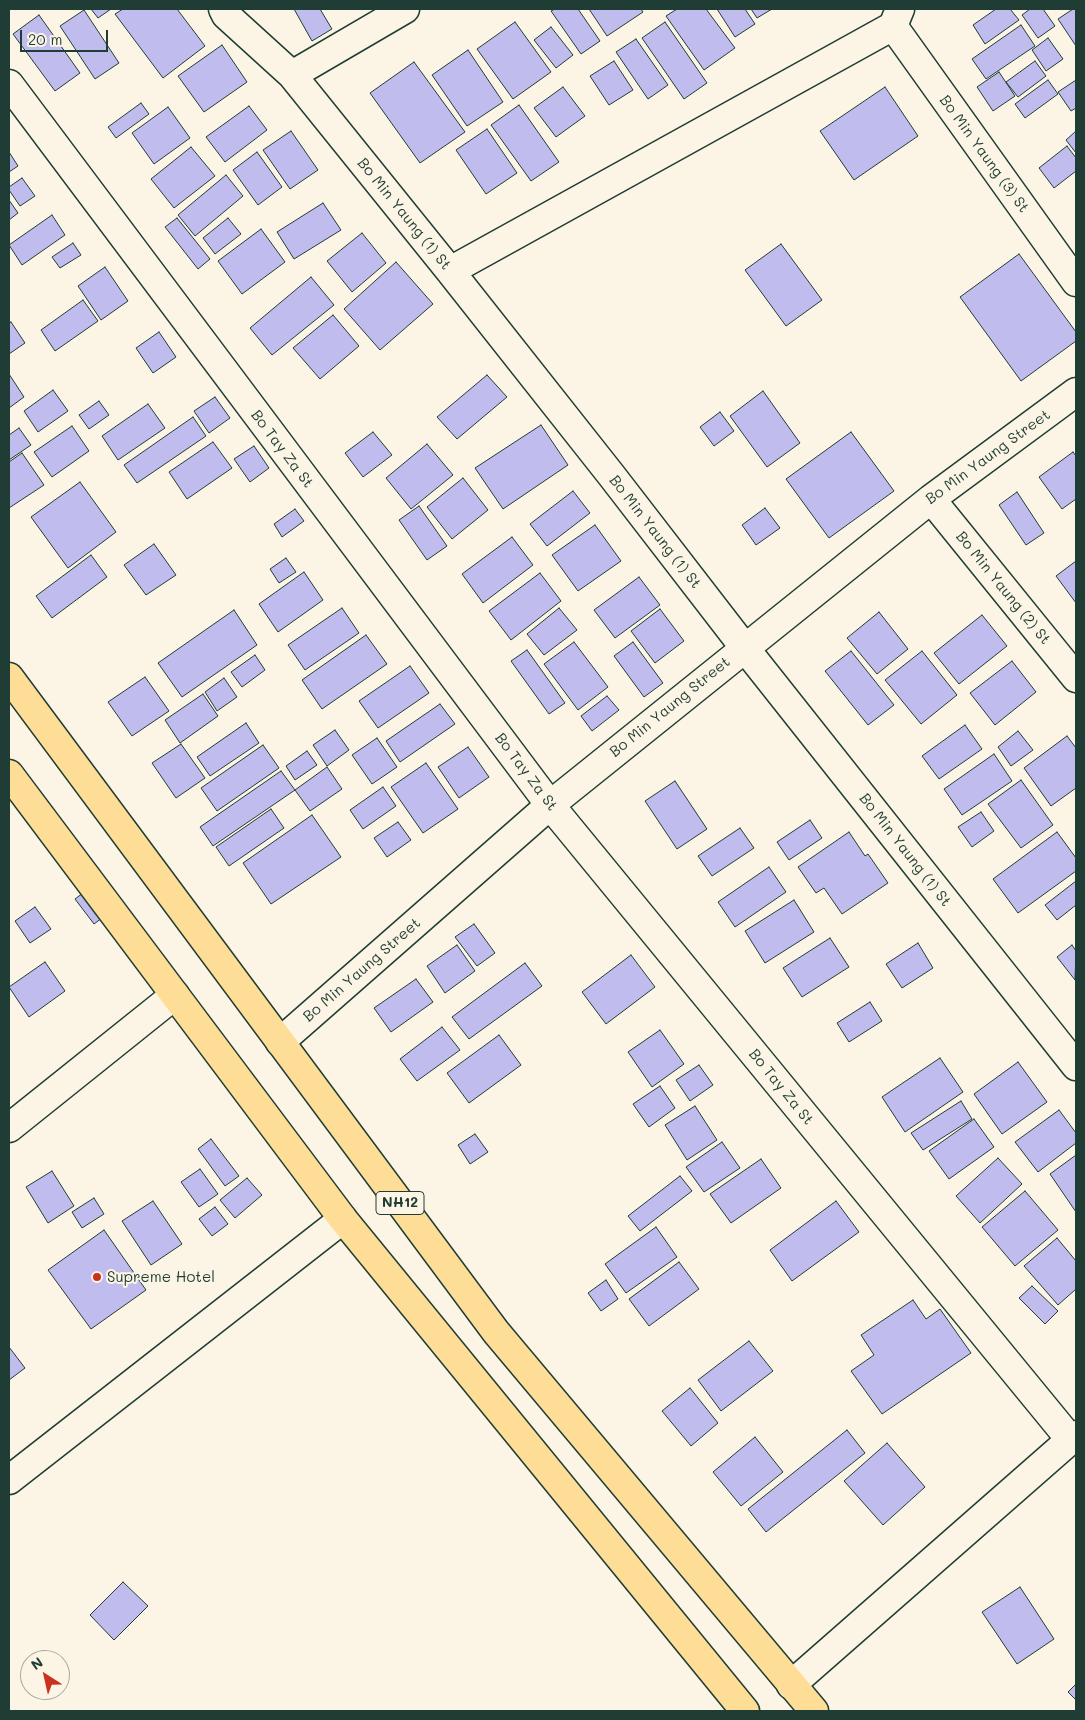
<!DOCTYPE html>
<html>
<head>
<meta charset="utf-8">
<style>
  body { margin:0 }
  #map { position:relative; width:1085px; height:1720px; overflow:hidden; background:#fcf5e5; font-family:Mali,sans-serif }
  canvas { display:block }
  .frame { position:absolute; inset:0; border:10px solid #1f3d34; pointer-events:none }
  .north { position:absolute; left:20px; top:1650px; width:50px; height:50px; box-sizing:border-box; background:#fcf5e5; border:1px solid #a4ab9e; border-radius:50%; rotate:325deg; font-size:14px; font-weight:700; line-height:20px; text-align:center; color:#1f3d34 }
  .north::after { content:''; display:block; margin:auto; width:18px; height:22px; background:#c8321e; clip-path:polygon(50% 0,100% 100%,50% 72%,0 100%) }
  .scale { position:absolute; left:20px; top:30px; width:88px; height:22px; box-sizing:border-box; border:2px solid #1f3d34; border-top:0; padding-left:6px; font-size:15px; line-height:18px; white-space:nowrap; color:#1f3d34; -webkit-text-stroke:4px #fcf5e5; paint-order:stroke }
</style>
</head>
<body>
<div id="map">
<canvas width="1085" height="1720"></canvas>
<div class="frame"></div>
<div class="north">N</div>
<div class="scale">20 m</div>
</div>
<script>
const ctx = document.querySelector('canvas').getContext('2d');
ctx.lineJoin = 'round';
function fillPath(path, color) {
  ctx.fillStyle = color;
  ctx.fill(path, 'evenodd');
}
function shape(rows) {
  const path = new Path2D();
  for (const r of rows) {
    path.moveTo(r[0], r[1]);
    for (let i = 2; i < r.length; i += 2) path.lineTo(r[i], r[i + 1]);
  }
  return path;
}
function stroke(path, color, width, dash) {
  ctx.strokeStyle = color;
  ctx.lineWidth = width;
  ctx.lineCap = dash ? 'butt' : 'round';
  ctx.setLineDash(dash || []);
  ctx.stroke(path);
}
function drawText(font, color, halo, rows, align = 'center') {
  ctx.font = font + ' Mali,sans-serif';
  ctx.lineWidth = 4;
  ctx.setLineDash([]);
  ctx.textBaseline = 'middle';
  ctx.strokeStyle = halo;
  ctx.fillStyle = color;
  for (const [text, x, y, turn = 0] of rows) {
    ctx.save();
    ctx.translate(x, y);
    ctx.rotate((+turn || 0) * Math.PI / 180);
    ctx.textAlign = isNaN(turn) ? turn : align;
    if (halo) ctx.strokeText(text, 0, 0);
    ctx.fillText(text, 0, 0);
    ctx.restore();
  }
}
const building = shape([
  [91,9,111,9,98,18,91,9],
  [123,9,177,9,205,46,163,78,115,14,123,9],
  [294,9,320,9,332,29,312,41,294,9],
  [555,9,578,9,600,41,581,54,551,11,555,9],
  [589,9,641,9,643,12,607,36,589,9],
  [677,9,706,9,735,48,704,70,666,16,677,9],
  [717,9,745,9,755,24,735,37,717,9],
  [751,9,772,9,757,18,751,9],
  [996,9,1010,9,1019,20,985,44,973,25,996,9],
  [1030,9,1043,9,1055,26,1038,38,1022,15,1030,9],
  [1073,9,1076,9,1076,46,1058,19,1073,9],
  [84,10,119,63,95,79,60,26,84,10],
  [39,15,80,73,55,91,13,34,39,15],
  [515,22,551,72,513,99,477,49,515,22],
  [665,22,707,83,684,99,642,38,665,22],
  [1021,25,1035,46,986,79,972,59,1021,25],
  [551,27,573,55,556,68,534,40,551,27],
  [1048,38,1063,59,1046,71,1032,50,1048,38],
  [636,39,668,85,648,99,616,52,636,39],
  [222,45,247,82,204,112,178,76,222,45],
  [468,50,503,102,467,126,432,75,468,50],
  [614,61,633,90,609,105,590,76,614,61],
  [1035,61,1046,76,1018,97,1006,82,1035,61],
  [414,62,465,132,420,163,370,93,414,62],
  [999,72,1015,96,993,111,977,87,999,72],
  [1048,80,1058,94,1025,118,1015,104,1048,80],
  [1076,80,1076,108,1071,111,1058,92,1076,80],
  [563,87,585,116,556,137,534,108,563,87],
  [885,87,918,136,854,180,820,131,885,87],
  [141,103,149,114,116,138,108,127,141,103],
  [519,105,559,162,531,181,491,125,519,105],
  [249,106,267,130,225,162,206,137,249,106],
  [168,107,190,138,154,164,132,133,168,107],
  [487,129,517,173,486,194,456,150,487,129],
  [291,131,318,170,290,189,263,150,291,131],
  [1076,131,1076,153,1066,140,1076,131],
  [1067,146,1076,158,1076,171,1054,188,1039,168,1067,146],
  [191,147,215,176,174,208,151,179,191,147],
  [9,152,18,166,9,172,9,152],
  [257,152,282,187,258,205,233,170,257,152],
  [226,175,243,196,195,236,178,215,226,175],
  [22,178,35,196,20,206,9,190,9,187,22,178],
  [9,200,18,213,9,220,9,200],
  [323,203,341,230,294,259,277,232,323,203],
  [52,215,65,235,22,265,9,245,52,215],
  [177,218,210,259,198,269,165,227,177,218],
  [228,218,241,234,215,254,203,238,228,218],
  [261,229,285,262,242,294,218,261,261,229],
  [362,233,386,263,352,292,327,261,362,233],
  [73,243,81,255,60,268,52,257,73,243],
  [781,244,822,300,786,326,745,270,781,244],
  [1019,254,1076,332,1076,341,1021,381,960,297,1019,254],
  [396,262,433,304,380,350,344,309,396,262],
  [105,267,128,301,101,320,78,286,105,267],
  [311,277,334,305,272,355,250,328,311,277],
  [83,300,98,321,55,351,41,330,83,300],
  [333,315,359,346,320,379,293,348,333,315],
  [11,322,25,343,9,354,9,323,11,322],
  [159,332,176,357,153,373,136,348,159,332],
  [9,374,24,397,9,408,9,374],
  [487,375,507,397,457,439,437,417,487,375],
  [53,390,68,411,38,432,24,411,53,390],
  [763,391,800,443,767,467,730,416,763,391],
  [215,397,230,418,209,433,194,411,215,397],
  [99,401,109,415,89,429,79,415,99,401],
  [148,404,165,428,118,460,102,436,148,404],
  [720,412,734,431,714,446,700,427,720,412],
  [193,417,206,436,137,483,124,465,193,417],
  [541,425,568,465,503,509,475,468,541,425],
  [72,426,89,451,52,477,34,452,72,426],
  [19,428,31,445,9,460,9,435,19,428],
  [373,432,392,455,363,477,345,453,373,432],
  [851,432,894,491,829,538,786,479,851,432],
  [213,442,232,468,187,499,169,472,213,442],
  [427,444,453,475,411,509,386,478,427,444],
  [254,446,269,468,250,482,234,459,254,446],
  [1073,452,1076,456,1076,499,1062,509,1039,477,1073,452],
  [22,453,44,485,9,508,9,462,22,453],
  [463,478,488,510,452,539,427,507,463,478],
  [80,482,116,532,68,568,31,517,80,482],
  [573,491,590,513,547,546,530,524,573,491],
  [1017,492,1044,533,1026,545,999,505,1017,492],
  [419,506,447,546,427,560,399,520,419,506],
  [765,508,780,528,756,545,742,525,765,508],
  [295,509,304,521,282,537,274,524,295,509],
  [595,525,621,561,578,591,552,555,595,525],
  [512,537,533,565,483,603,462,574,512,537],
  [154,544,176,575,146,595,124,565,154,544],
  [91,555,107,577,52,618,36,596,91,555],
  [286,558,296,572,279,583,270,569,286,558],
  [1076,561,1076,603,1056,576,1076,561],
  [304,572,323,600,278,632,259,604,304,572],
  [540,573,561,601,511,640,489,611,540,573],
  [639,577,660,605,615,638,594,610,639,577],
  [342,608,359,633,305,670,288,645,342,608],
  [559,608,577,630,544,655,527,634,559,608],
  [660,609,684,641,655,663,631,631,660,609],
  [234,610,257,645,182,697,158,663,234,610],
  [879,612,908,649,877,674,847,638,879,612],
  [982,615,1007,646,959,684,934,653,982,615],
  [366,635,387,664,322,709,302,680,366,635],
  [574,642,608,687,578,710,544,664,574,642],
  [633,642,663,683,644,697,614,656,633,642],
  [527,650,565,703,549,714,511,661,527,650],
  [851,651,894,705,868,725,825,671,851,651],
  [922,651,957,695,921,724,885,680,922,651],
  [255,655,265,670,242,687,231,672,255,655],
  [1012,661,1036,692,995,725,970,693,1012,661],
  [410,666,429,693,378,728,359,701,410,666],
  [145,677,169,711,132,736,108,702,145,677],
  [224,678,237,697,217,711,205,692,224,678],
  [203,694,218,716,180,743,165,720,203,694],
  [607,696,619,710,592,731,581,716,607,696],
  [440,704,455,724,400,762,386,741,440,704],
  [246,723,259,743,210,776,197,757,246,723],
  [965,725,982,749,939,779,922,756,965,725],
  [335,730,349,750,327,766,313,745,335,730],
  [1018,731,1033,750,1011,766,998,747,1018,731],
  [1067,736,1076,748,1076,788,1051,806,1024,768,1067,736],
  [377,738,397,767,372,784,352,755,377,738],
  [181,744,205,778,176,798,152,763,181,744],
  [263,745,279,768,217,811,201,788,263,745],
  [468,747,489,777,459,798,438,767,468,747],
  [307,751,317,765,295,780,286,766,307,751],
  [994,754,1012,781,962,815,944,789,994,754],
  [426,763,458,809,423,833,391,787,426,763],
  [327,767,342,789,310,811,295,790,327,767],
  [281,771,295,790,213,846,200,827,281,771],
  [1021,780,1053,825,1021,848,988,804,1021,780],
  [675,781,707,829,677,849,645,801,675,781],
  [383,787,396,806,363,829,350,810,383,787],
  [271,809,284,828,229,866,216,847,271,809],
  [981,812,994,831,972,847,958,827,981,812],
  [312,815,341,857,271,904,243,863,312,815],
  [810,820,822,838,789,860,777,842,810,820],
  [398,822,411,840,387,857,374,838,398,822],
  [740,828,754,848,712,876,698,856,740,828],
  [849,832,865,856,868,854,888,883,842,914,824,888,816,893,798,867,849,832],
  [1057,832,1076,858,1076,871,1018,913,993,879,1057,832],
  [769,867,786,892,735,927,718,902,769,867],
  [1076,881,1076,905,1057,920,1045,905,1076,881],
  [87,890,106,915,94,924,75,899,87,890],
  [794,900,814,932,765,963,745,931,794,900],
  [35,907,51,929,30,943,15,921,35,907],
  [474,924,495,953,477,966,455,937,474,924],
  [830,938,849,967,802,997,783,968,830,938],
  [918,943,933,968,902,988,886,964,918,943],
  [457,945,475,971,445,993,427,966,457,945],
  [1072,945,1076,951,1075,980,1057,957,1072,945],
  [631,955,655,987,606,1024,582,992,631,955],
  [45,962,65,991,29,1017,9,987,45,962],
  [525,963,542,986,469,1039,452,1017,525,963],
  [416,979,433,1002,391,1032,374,1008,416,979],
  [870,1002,882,1021,849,1042,837,1023,870,1002],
  [442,1027,460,1050,417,1081,400,1059,442,1027],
  [660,1030,684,1064,652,1087,628,1052,660,1030],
  [499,1035,521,1065,469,1103,447,1073,499,1035],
  [940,1058,963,1092,905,1132,882,1097,940,1058],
  [1018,1062,1047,1102,1002,1134,974,1094,1018,1062],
  [699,1065,713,1085,690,1101,676,1080,699,1065],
  [660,1086,675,1108,649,1127,633,1104,660,1086],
  [961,1101,972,1119,923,1150,911,1133,961,1101],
  [695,1106,717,1140,687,1160,665,1125,695,1106],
  [1059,1110,1076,1133,1076,1143,1038,1172,1015,1142,1059,1110],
  [974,1119,994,1147,949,1179,929,1151,974,1119],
  [475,1134,488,1152,470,1164,458,1145,475,1134],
  [211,1139,239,1176,225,1186,198,1149,211,1139],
  [722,1142,740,1168,704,1192,686,1167,722,1142],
  [1076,1155,1076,1212,1050,1174,1076,1155],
  [998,1158,1022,1184,980,1223,956,1196,998,1158],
  [761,1159,781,1188,731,1223,710,1194,761,1159],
  [200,1169,218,1194,199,1207,181,1182,200,1169],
  [52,1171,74,1206,48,1223,26,1187,52,1171],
  [680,1176,692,1191,640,1231,628,1216,680,1176],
  [247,1178,262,1195,235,1218,220,1200,247,1178],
  [1025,1191,1058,1230,1015,1266,982,1227,1025,1191],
  [94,1198,104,1214,82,1228,72,1212,94,1198],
  [153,1201,182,1244,151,1265,122,1221,153,1201],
  [836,1201,859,1232,792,1281,770,1250,836,1201],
  [215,1207,228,1224,212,1236,199,1219,215,1207],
  [656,1227,677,1257,626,1293,605,1264,656,1227],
  [104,1230,146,1290,91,1329,48,1270,104,1230],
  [1057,1238,1076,1261,1076,1289,1058,1305,1024,1266,1057,1238],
  [679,1262,699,1289,649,1326,629,1299,679,1262],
  [606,1280,618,1299,601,1311,588,1293,606,1280],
  [1032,1286,1058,1311,1045,1324,1019,1298,1032,1286],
  [913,1300,926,1319,940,1309,971,1353,882,1414,851,1371,874,1355,861,1335,913,1300],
  [749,1341,773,1371,721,1411,698,1380,749,1341],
  [9,1347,25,1368,9,1380,9,1347],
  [690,1388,718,1423,691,1446,662,1411,690,1388],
  [847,1430,865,1453,766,1532,748,1509,847,1430],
  [755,1437,783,1472,741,1506,713,1472,755,1437],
  [887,1443,925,1487,883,1525,844,1481,887,1443],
  [123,1582,148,1606,114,1640,90,1615,123,1582],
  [1020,1587,1054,1639,1017,1664,982,1612,1020,1587],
  [1076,1684,1076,1700,1068,1692,1076,1684]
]);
fillPath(building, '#c1bcee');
stroke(building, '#1f3d34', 1);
const minor = shape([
  [223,9,226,15,292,75,450,271,612,476,744,647,1076,1066],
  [893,26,1076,282],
  [292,75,405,9],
  [9,84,550,805,1070,1439],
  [450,271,893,26,900,9],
  [931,499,1076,678],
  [280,1042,550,805,931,499,1076,392],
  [9,1128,175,995],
  [9,1480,343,1219],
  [791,1685,1076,1435]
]);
const highway = shape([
  [9,677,496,1332,814,1711],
  [9,774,343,1219,745,1711]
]);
stroke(minor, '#1f3d34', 31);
stroke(highway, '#1f3d34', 31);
stroke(minor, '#fcf5e5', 28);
stroke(highway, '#fedd96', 28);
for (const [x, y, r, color] of [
  [97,1277,5,"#c8321e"]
]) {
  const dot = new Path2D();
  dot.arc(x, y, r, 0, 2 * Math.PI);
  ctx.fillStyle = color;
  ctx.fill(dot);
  stroke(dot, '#fcf5e5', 2);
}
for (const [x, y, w] of [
  [400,1203,48]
]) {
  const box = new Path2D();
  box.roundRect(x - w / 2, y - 11.5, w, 23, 4);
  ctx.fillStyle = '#fcf5e5';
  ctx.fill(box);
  stroke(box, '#1f3d34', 1);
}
drawText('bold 14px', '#1f3d34', null, [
  ["NH12",400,1203]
]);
drawText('15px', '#1f3d34', '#fcf5e5', [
  ["Bo Min Yaung (3) St",984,154,54],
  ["Bo Min Yaung (1) St",404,214,51],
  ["Bo Tay Za St",282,449,53],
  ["Bo Min Yaung Street",988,457,-36],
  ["Bo Min Yaung (1) St",655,532,52],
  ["Bo Min Yaung (2) St",1003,588,51],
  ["Bo Min Yaung Street",670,707,-39],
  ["Bo Tay Za St",526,772,53],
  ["Bo Min Yaung (1) St",905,850,52],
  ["Bo Min Yaung Street",362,970,-41],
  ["Bo Tay Za St",781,1087,51]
]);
drawText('15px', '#1f3d34', '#fcf5e5', [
  ["Supreme Hotel",107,1277]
], 'left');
</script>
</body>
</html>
